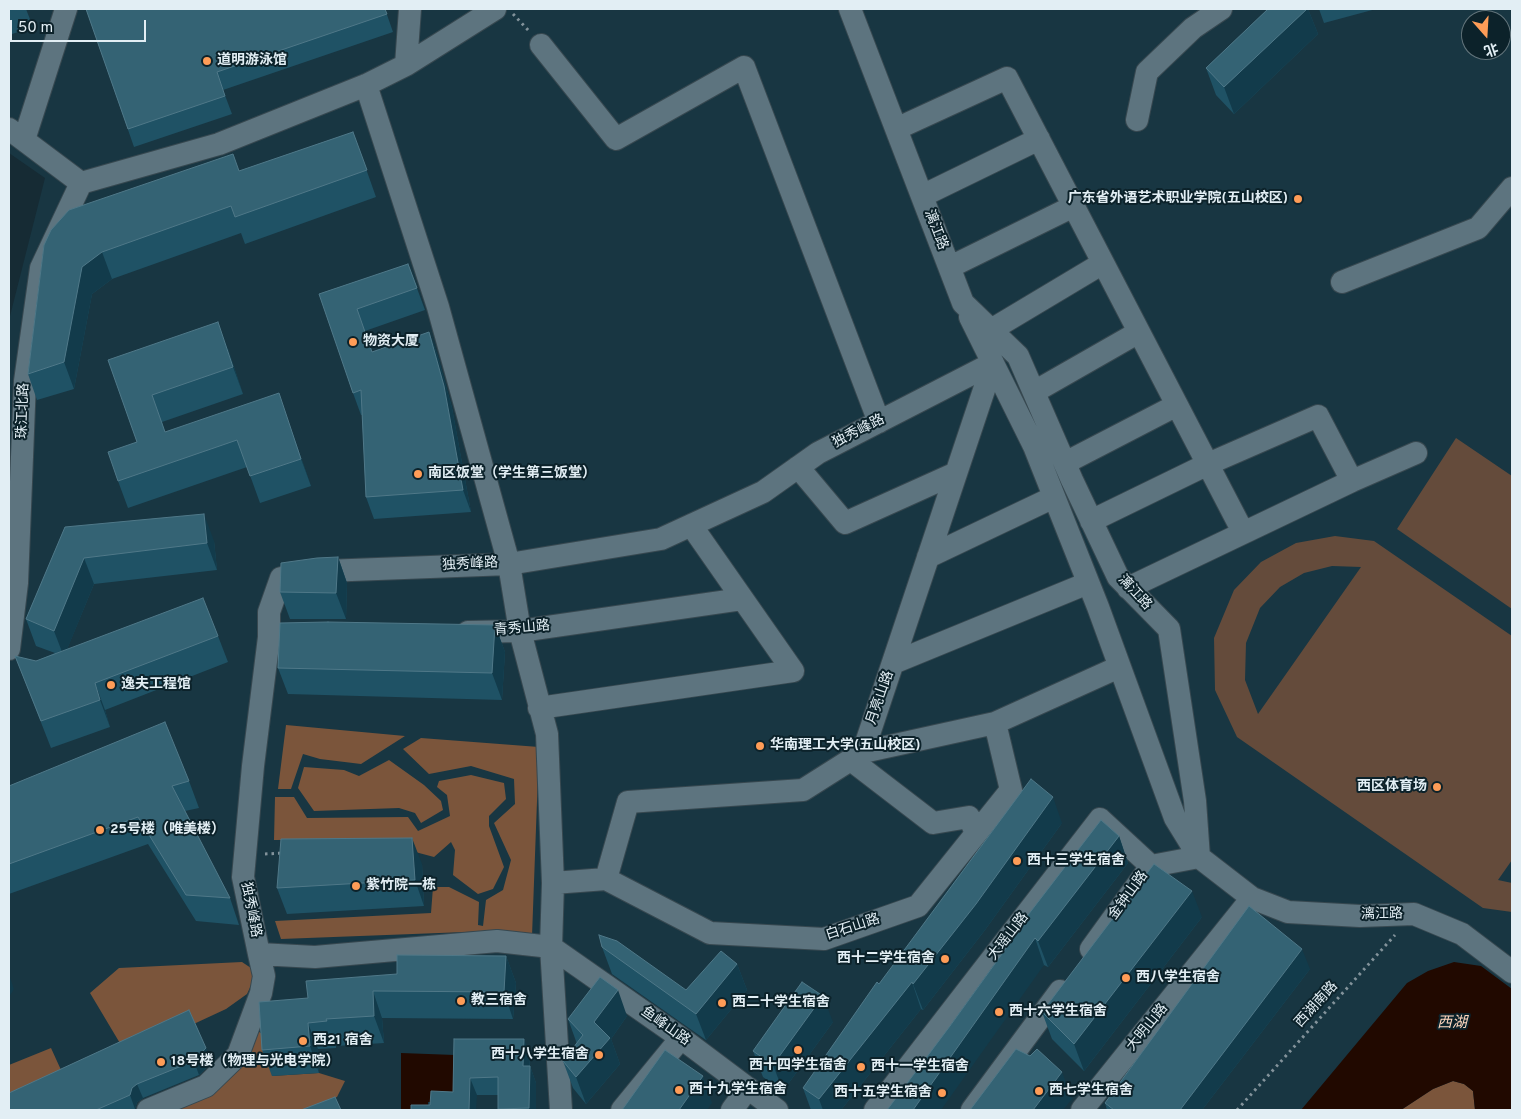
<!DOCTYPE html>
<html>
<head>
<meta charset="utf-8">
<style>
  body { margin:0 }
  #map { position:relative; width:1521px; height:1119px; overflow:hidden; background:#162b34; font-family:Overpass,"Noto Sans SC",sans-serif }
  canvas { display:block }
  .frame { position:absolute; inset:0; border:10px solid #e2eef4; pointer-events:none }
  .north { position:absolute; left:1461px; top:10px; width:50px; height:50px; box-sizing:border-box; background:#0c222a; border:1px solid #62747b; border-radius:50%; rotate:161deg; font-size:14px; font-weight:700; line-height:20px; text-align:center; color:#e2eef4 }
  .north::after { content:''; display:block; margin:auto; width:18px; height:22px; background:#fe9c57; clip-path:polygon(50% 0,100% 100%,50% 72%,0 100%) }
  .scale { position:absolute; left:10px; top:20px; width:136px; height:22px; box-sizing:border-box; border:2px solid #e2eef4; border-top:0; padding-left:6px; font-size:15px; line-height:18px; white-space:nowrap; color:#e2eef4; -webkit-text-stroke:4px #0c222a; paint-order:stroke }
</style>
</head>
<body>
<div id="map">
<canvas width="1521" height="1119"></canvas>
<div class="frame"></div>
<div class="north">北</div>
<div class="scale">50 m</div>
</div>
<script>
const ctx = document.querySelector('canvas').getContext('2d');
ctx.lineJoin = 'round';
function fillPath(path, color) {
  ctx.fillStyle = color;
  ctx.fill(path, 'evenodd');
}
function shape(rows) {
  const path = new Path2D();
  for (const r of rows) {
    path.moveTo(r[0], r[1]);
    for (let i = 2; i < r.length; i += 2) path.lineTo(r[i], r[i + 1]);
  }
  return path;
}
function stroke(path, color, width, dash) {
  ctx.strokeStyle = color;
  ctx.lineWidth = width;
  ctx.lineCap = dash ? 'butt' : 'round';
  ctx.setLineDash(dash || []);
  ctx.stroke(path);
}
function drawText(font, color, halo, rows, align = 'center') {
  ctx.font = font + ' Overpass,"Noto Sans SC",sans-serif';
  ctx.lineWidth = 4;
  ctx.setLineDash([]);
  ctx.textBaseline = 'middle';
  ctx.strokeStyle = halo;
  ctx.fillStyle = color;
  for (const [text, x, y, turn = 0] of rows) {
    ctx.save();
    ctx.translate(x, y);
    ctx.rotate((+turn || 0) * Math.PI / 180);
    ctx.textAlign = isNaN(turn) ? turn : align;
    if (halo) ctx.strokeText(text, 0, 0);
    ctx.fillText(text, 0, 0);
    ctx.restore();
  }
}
fillPath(shape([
  [9,9,1512,9,1512,1110,9,1110,9,320,45,178,9,153],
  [1471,20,1501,20,1501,50,1471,50]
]), '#183642');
fillPath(shape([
  [1456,438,1512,476,1512,609,1397,529],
  [1335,536,1374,541,1512,636,1512,860,1498,880,1512,883,1512,912,1483,908,1237,737,1215,690,1214,638,1234,590,1261,562,1296,543],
  [1332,566,1361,567,1258,714,1245,680,1246,643,1260,608,1280,587,1304,573]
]), '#644b3b');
fillPath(shape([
  [286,725,405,736,361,764,320,759,303,754,291,789,278,789],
  [421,738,539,747,532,936,492,931,281,939,275,921,431,913,433,887,449,887,479,902,478,925,483,926,486,900,503,890,511,860,494,823,515,804,514,779,471,766,429,774,403,749],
  [389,760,424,785,441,801,443,810,421,823,415,813,399,808,314,811,298,788,304,767,344,770,359,776],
  [471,775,504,783,506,799,489,816,489,826,504,867,493,889,478,894,453,875,455,850,451,842,434,857,404,849,400,839,274,840,275,797,294,797,307,818,408,817,418,831,450,816,447,795,437,787,439,781],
  [242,962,257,972,247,994,226,1009,127,1055,90,993,119,968],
  [255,1029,269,1039,272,1076,319,1073,345,1081,337,1097,302,1110,159,1110,219,1084],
  [51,1048,61,1070,9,1109,9,1065],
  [1453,1081,1464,1084,1473,1091,1475,1110,1401,1110,1433,1089]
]), '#7b553b');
fillPath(shape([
  [1454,962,1481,966,1512,989,1512,1110,1475,1110,1473,1091,1464,1084,1453,1081,1433,1089,1401,1110,1301,1110,1407,983,1428,971],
  [401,1053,455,1055,453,1102,428,1102,428,1110,401,1110]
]), '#210900');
const minor = shape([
  [850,9,963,303,1018,356,1072,480,1118,577,1169,629,1195,801,1199,857,1252,898,1288,912,1360,916,1414,914,1462,934,1512,972],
  [541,45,616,139,744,67,879,422],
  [406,65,410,9],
  [366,85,438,307,509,564,520,631,547,734,553,883,551,947,561,1110],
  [1137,120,1147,72,1193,28,1221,9],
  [9,129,81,183],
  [896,129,1007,78,1243,532],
  [24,140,66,9],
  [81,183,219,144,366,85,406,65,495,9],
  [922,196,1039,139],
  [950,267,1074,206],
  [1342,282,1478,228,1512,188],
  [970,317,1034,446,1098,607,1175,818,1199,857,1151,866,1091,949],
  [991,330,1103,263],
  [1034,392,1139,332],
  [1065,463,1177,405],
  [798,467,845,523,956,473],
  [1091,521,1208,464,1318,416,1352,481],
  [928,557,1054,497],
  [1128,588,1352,481,1416,453],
  [468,632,520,631,742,599],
  [9,649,17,583,25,381,41,268,81,183],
  [893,663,1088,583],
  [539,708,793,671,691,525],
  [863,752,995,723,1119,667],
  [851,760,933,823,969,817,976,833],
  [606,879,628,802,803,790,863,752,993,363],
  [553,883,606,879,710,933,824,939,918,906,1011,790,995,723],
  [259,954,243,877,253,766,269,637,269,612,281,578,325,571,509,564,661,539,763,492,818,453,993,363],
  [148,1110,206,1086,238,1055,261,993,264,976,259,954,315,957,497,941,551,947,681,1038,777,1110],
  [622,1110,681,1038],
  [732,1110,748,1088],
  [875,1110,1100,819,1151,866],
  [972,1110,1060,991],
  [1082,1110,1252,898]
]);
stroke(minor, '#374850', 24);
stroke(shape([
  [513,14,529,31],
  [265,854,284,853],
  [1237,1110,1395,935]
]), '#83939b', 3, [2.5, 4]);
stroke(minor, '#5d747f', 22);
fillPath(shape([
  [9,9,26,9,33,27,9,35],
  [86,9,385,9,393,32,223,90,232,114,134,147],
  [1268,9,1308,9,1318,34,1234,114,1216,95,1206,68],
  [1319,9,1376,9,1324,23],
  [353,132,376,197,245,244,241,233,112,279,92,294,74,389,37,400,28,374,44,245,239,171],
  [408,264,425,310,365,331,372,352,429,332,437,354,452,408,471,512,374,519,366,497,362,415,361,415,353,393,319,294],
  [228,349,243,394,162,422,165,432,288,420,311,486,260,503,247,467,128,508,118,481,137,442,108,360],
  [65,527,214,541,217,570,94,584,67,649,218,636,228,662,105,710,110,727,51,748,15,656,36,661,55,653,36,646,26,619],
  [338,557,347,583,346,619,290,619,280,592],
  [495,625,505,652,502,700,288,694,278,668],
  [189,781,199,808,185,811,230,898,239,925,196,921,148,844,9,894,9,786],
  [1062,823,985,930,923,1010,921,1009,841,1110,811,1110,803,1088,879,984],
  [1119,836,1128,863,1048,967,1044,965,950,1026,1019,930,1018,928],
  [422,864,424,906,287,914,277,888],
  [1202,917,1084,1071,1052,1039,1042,1012],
  [602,947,686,990,737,964,747,990,706,1040,612,974],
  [506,956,516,983,513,1019,382,1018,384,1043,336,1046,336,1048,318,1049,319,1073,272,1076,262,1050,308,998,397,974],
  [1310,969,1202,1110,1107,1110,1105,1103],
  [189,1010,212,1062,199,1075,143,1098,137,1102,135,1109,132,1110,9,1110],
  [627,1016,611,1039,620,1064,586,1104,573,1088,563,1061,577,1044,568,1019],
  [833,1022,783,1091,763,1077,753,1051],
  [454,1039,530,1056,530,1066,536,1083,536,1110,498,1110,498,1095,477,1095,430,1105,453,1092]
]), '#1f5265');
fillPath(shape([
  [1307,9,1308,9,1318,34,1234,114,1224,87],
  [102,252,112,279,92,294,74,389,64,362,82,267],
  [218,322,228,349,243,394,233,367],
  [429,332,437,354,452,408,471,512,463,490],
  [279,393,288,420,311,486,301,459],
  [204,514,214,541,217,570,207,543],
  [338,557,347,583,346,619,336,593],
  [84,558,94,584,64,657,54,631],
  [495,625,505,652,502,700,492,673],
  [95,683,105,710,110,727,100,700],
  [1053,797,1062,823,985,930,923,1010,913,984],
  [1119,836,1128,863,1048,967,1038,941],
  [412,838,422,864,424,906,415,880],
  [1192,891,1202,917,1084,1071,1074,1044],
  [1035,938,1044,965,941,1110,913,1110],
  [1302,949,1310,969,1202,1110,1180,1110],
  [506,956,516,983,513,1019,504,992],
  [737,964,747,990,706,1040,696,1014],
  [9,975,14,989,9,997],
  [912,982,921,1009,841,1110,823,1110,819,1099],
  [618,990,627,1016,611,1039,620,1064,586,1104,576,1077,594,1022],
  [373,991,382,1018,384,1043,374,1016],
  [823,996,833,1022,783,1091,773,1065],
  [308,1023,318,1049,319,1073,310,1046],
  [524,1039,530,1056,529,1083,523,1066],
  [206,1048,212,1062,199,1075,194,1061],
  [530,1066,536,1083,536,1110,530,1110,529,1108],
  [1062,1072,1072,1099,1063,1110,1033,1110],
  [703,1076,712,1103,707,1110,679,1110],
  [470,1078,477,1095,476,1110,469,1110],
  [137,1084,143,1098,137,1102,135,1109,130,1095,132,1088]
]), '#123b4b');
const building = shape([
  [86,9,385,9,387,14,217,72,225,96,128,129,86,9],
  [1268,9,1307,9,1224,87,1206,68,1268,9],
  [353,132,367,170,235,217,231,206,102,252,82,267,64,362,28,374,44,245,51,230,69,210,233,154,239,171,353,132],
  [408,264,417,288,357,309,372,352,429,332,444,386,463,490,366,497,361,390,353,393,319,294,408,264],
  [218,322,233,367,152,395,165,432,279,393,301,459,250,476,237,440,118,481,108,452,137,442,108,360,218,322],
  [204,514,207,543,84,558,54,631,26,619,65,527,204,514],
  [338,557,336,593,280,592,281,563,317,558,338,557],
  [203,598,218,636,95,683,100,700,41,721,15,656,36,661,203,598],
  [328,622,495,625,492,673,278,668,280,623,328,622],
  [165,722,189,781,172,786,230,898,186,895,138,817,9,864,9,786,165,722],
  [1031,779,1053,797,976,904,913,984,912,982,819,1099,803,1088,877,982,879,984,1031,779],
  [1101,820,1119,836,1038,941,1035,938,913,1110,887,1110,950,1026,1020,929,1018,928,1101,820],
  [412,838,415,880,277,888,281,839,412,838],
  [1154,864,1192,891,1074,1044,1042,1012,1154,864],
  [1249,906,1302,949,1180,1110,1114,1110,1105,1103,1249,906],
  [599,935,617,941,686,990,721,951,737,964,696,1014,602,947,599,935],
  [397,955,506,956,504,992,373,991,374,1016,326,1019,327,1021,308,1023,310,1046,262,1050,259,1002,308,998,306,981,397,974,397,955],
  [600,977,618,990,594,1022,610,1038,576,1077,563,1061,583,1035,568,1019,600,977],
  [802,982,823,996,773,1065,753,1051,802,982],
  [189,1010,206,1048,194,1061,137,1084,132,1088,130,1095,96,1110,9,1110,9,1093,189,1010],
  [454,1039,524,1039,523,1066,530,1066,529,1108,498,1109,498,1077,470,1078,469,1110,411,1110,411,1105,430,1105,431,1091,453,1092,454,1039],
  [1016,1049,1030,1056,1037,1049,1062,1072,1033,1110,970,1110,1016,1049],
  [665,1050,703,1076,679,1110,622,1110,665,1050],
  [335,1097,341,1110,301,1110,335,1097]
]);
fillPath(building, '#346374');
stroke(building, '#4f7888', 1);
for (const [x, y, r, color] of [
  [207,61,5,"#fe9c57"],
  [1298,199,5,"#fe9c57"],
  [353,342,5,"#fe9c57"],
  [418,474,5,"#fe9c57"],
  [111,685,5,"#fe9c57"],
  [760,746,5,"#fe9c57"],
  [1437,787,5,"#fe9c57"],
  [100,830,5,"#fe9c57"],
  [1017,861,5,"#fe9c57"],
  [356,886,5,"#fe9c57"],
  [945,959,5,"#fe9c57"],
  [1126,978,5,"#fe9c57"],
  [461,1001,5,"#fe9c57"],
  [722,1003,5,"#fe9c57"],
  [999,1012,5,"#fe9c57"],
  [303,1041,5,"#fe9c57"],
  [798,1050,5,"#fe9c57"],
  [599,1055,5,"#fe9c57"],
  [161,1062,5,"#fe9c57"],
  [861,1067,5,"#fe9c57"],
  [679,1090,5,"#fe9c57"],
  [1039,1091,5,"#fe9c57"],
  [942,1093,5,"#fe9c57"]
]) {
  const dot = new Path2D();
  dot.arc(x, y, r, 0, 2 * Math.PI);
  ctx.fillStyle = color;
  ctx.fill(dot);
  stroke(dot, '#0c222a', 2);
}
drawText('bold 14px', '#e2eef4', '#0c222a', [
  ["道明游泳馆",217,61],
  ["广东省外语艺术职业学院(五山校区)",1288,199,"right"],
  ["物资大厦",363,342],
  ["南区饭堂（学生第三饭堂）",428,474],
  ["逸夫工程馆",121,685],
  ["华南理工大学(五山校区)",770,746],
  ["西区体育场",1427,787,"right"],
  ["25号楼（唯美楼）",110,830],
  ["西十三学生宿舍",1027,861],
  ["紫竹院一栋",366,886],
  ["西十二学生宿舍",935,959,"right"],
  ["西八学生宿舍",1136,978],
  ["教三宿舍",471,1001],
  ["西二十学生宿舍",732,1003],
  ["西十六学生宿舍",1009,1012],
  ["西21 宿舍",313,1041],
  ["西十八学生宿舍",589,1055,"right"],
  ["18号楼（物理与光电学院）",171,1062],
  ["西十四学生宿舍",798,1066,"center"],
  ["西十一学生宿舍",871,1067],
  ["西十九学生宿舍",689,1090],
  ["西七学生宿舍",1049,1091],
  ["西十五学生宿舍",932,1093,"right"]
], 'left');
drawText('14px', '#e2eef4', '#0c222a', [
  ["漓江路",935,230,69],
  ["珠江北路",24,411,-88],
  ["独秀峰路",859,432,-27],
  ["独秀峰路",470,565,-3],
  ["漓江路",1134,593,47],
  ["青秀山路",522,629,-5],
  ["月亮山路",881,698,-71],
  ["金钟山路",1129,896,-54],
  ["独秀峰路",250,910,79],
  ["漓江路",1382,915,-1],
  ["白石山路",853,928,-18],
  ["大瑶山路",1009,937,-52],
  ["西湖南路",1317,1005,-48],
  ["鱼峰山路",665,1027,35],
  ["大明山路",1148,1028,-51]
]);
drawText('italic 15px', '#ffd7be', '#0c222a', [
  ["西湖",1452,1024]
]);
</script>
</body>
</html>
